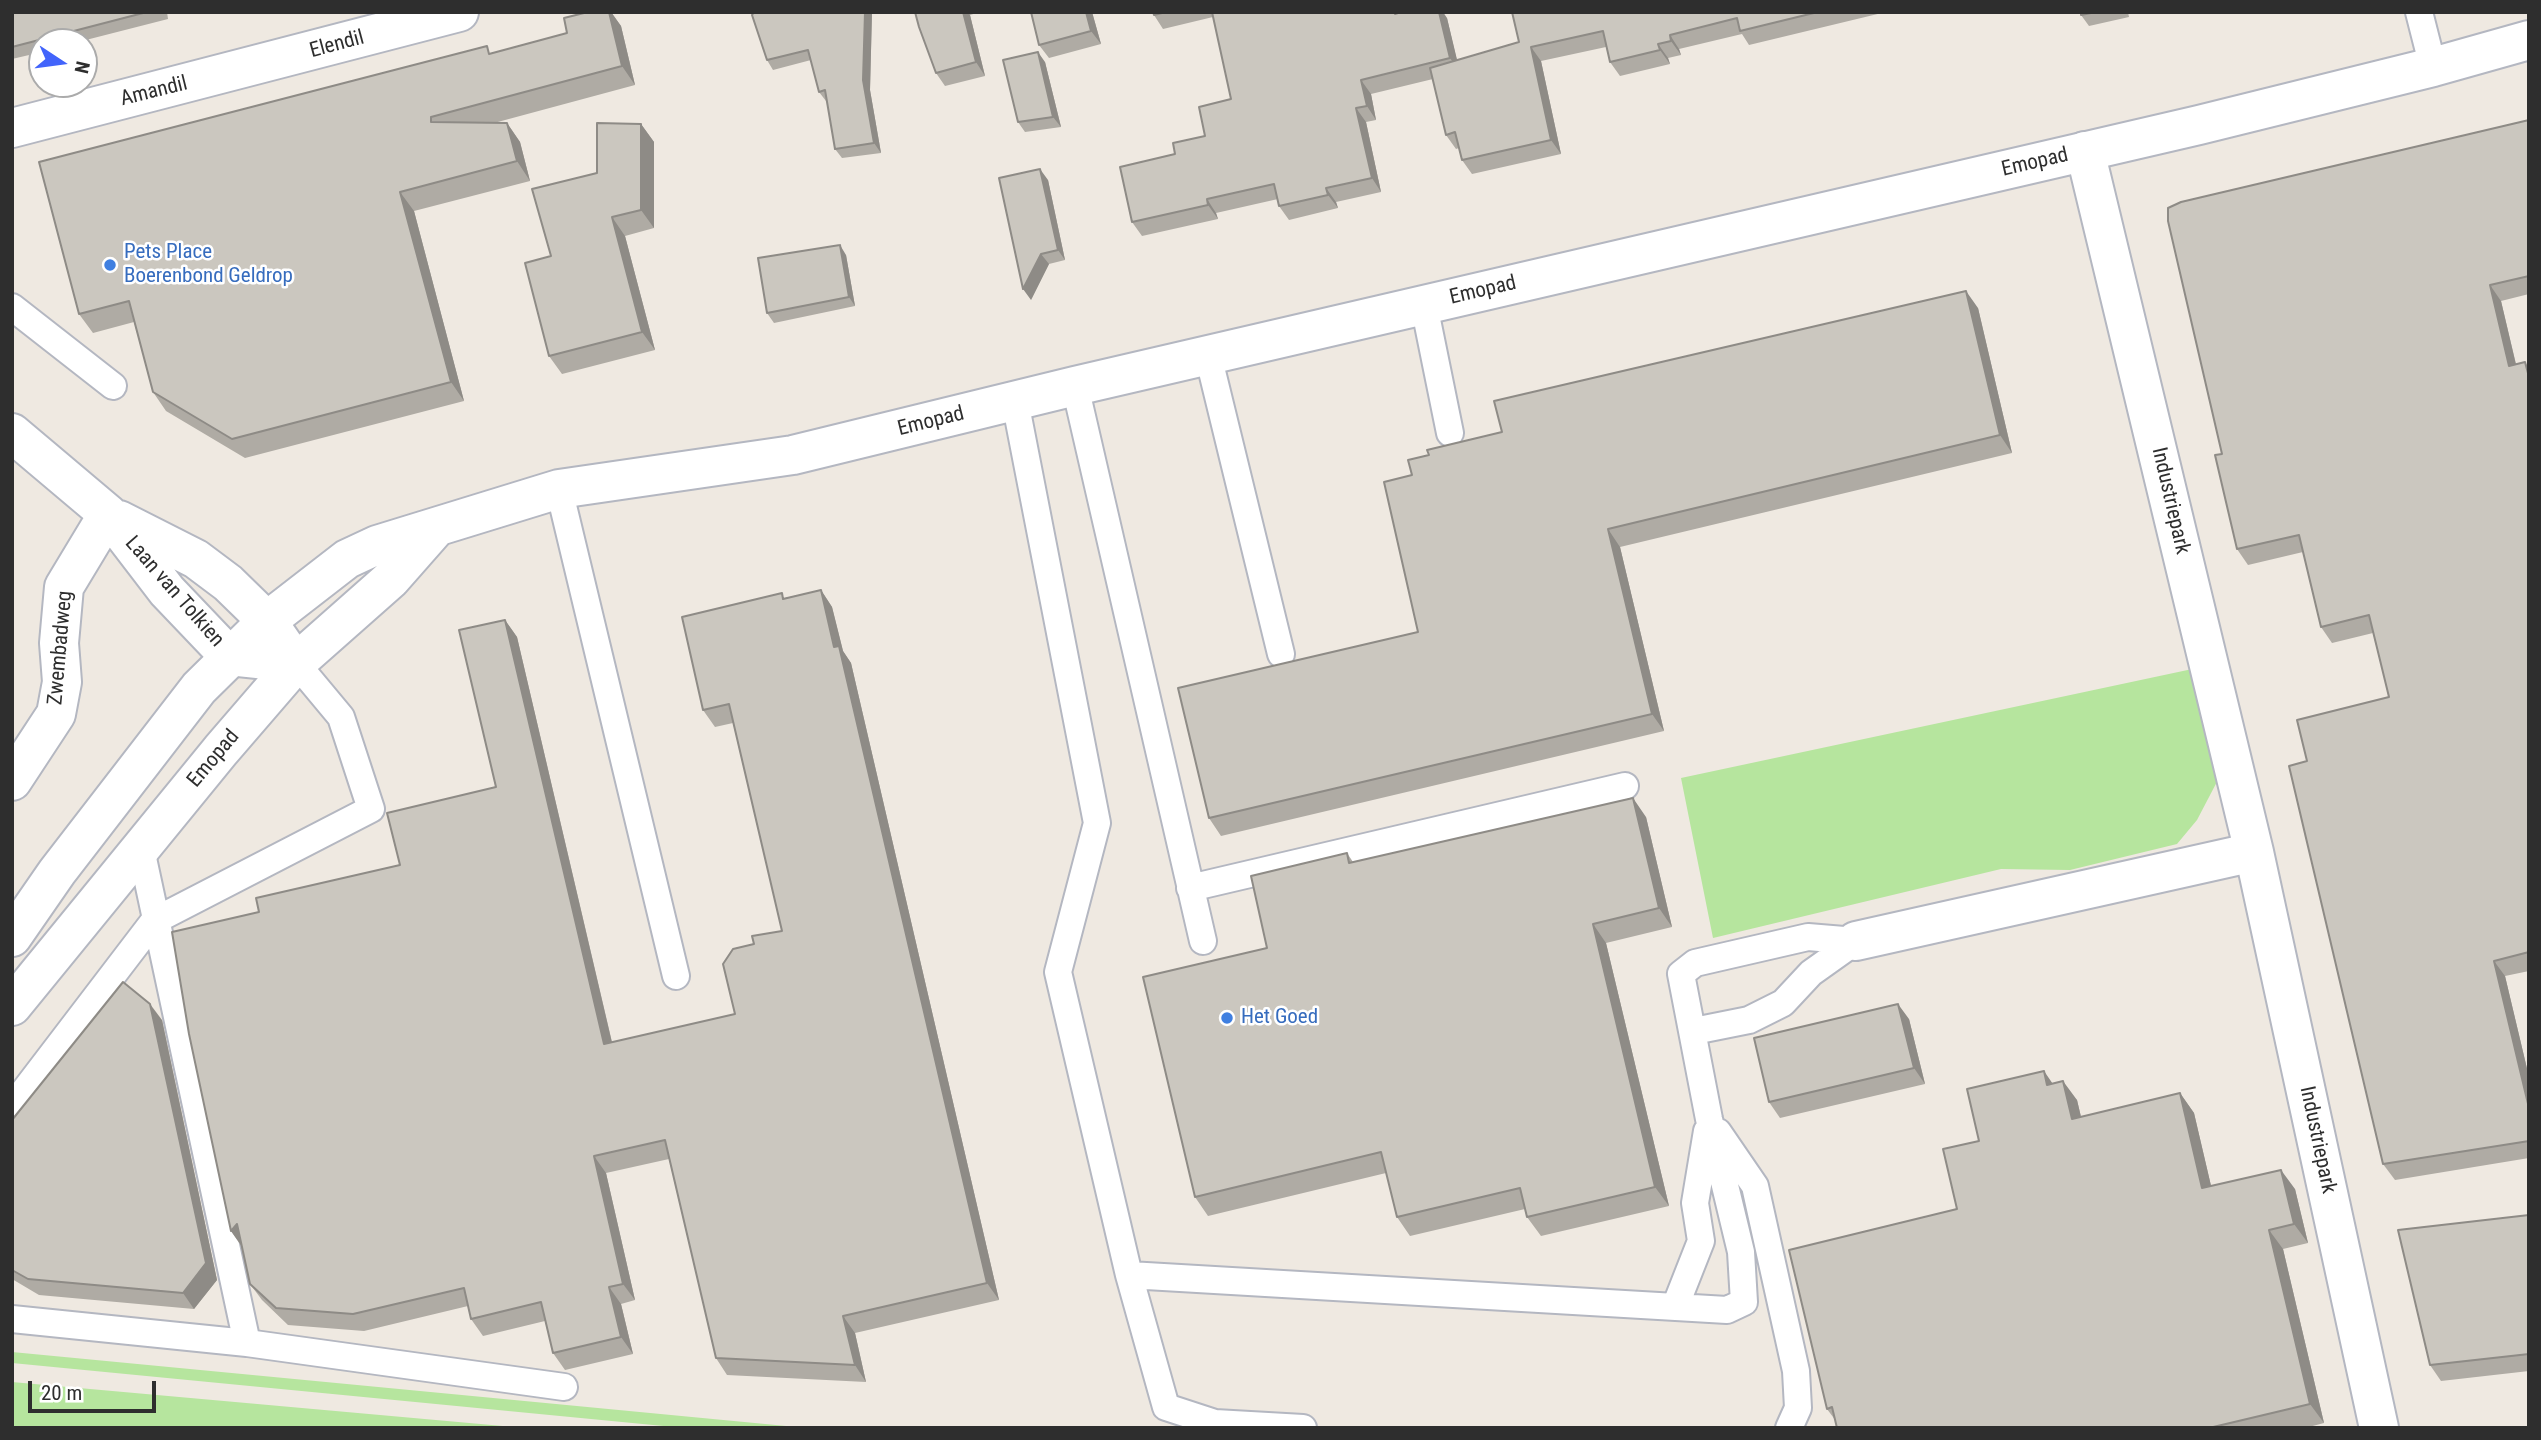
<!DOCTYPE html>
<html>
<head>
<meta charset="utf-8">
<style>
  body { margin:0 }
  #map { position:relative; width:2541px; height:1440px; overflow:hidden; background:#efe9e1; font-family:"Roboto Condensed",sans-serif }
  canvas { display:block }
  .frame { position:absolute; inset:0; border:14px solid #2e2e2e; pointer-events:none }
  .north { position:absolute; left:28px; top:28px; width:70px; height:70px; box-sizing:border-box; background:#fff; border:2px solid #ababab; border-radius:50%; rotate:103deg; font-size:19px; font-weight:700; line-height:28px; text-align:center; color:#2e2e2e }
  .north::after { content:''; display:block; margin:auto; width:24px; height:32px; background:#4264fb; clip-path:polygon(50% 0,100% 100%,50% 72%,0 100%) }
  .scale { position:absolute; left:28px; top:1381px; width:128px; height:32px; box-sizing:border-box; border:4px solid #2e2e2e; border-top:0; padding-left:9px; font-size:21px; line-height:24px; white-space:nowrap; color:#2e2e2e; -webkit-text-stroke:5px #fff; paint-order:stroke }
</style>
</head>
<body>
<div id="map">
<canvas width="2541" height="1440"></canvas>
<div class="frame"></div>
<div class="north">N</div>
<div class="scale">20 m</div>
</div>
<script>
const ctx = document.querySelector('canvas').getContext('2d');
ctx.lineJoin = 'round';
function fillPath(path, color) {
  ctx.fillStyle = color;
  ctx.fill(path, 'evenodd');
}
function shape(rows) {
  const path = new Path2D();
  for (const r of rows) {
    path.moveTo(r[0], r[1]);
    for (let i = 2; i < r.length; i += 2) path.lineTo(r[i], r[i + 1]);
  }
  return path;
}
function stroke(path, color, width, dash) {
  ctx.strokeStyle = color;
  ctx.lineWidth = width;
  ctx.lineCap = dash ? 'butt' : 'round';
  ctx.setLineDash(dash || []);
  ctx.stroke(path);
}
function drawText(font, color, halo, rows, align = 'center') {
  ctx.font = font + ' "Roboto Condensed",sans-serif';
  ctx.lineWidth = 5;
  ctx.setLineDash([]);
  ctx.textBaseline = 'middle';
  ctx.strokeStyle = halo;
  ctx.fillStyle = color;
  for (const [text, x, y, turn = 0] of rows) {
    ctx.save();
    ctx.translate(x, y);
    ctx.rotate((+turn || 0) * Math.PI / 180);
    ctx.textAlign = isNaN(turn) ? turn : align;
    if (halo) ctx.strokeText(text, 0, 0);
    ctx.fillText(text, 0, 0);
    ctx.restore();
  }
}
fillPath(shape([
  [2197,668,2220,776,2197,820,2177,844,2070,870,2001,869,1713,938,1681,778],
  [12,1352,807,1428,684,1428,12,1363],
  [12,1382,525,1428,12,1428]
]), '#b6e59e');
const lane = shape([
  [2419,12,2433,67],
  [1424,305,1450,433],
  [12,307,113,386],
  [1208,355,1281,654],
  [1075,386,1203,941],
  [1015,401,1097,823,1058,972,1129,1275,1727,1310,1744,1302,1741,1252,1709,1119,1681,974,1695,963,1808,937,1856,941],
  [559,489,676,976],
  [141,849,247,1343,564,1387],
  [1190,888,1625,786],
  [1694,1031,1749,1020,1783,1003,1811,973,1856,941],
  [12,1107,154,921,371,809,341,717,296,663],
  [1718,1132,1755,1186,1796,1371,1798,1408,1789,1428],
  [1129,1275,1166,1407,1215,1423,1303,1428],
  [1675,1307,1701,1241,1695,1203,1707,1131],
  [12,1319,247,1343]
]);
const street = shape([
  [12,128,459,12],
  [2085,151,2254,852,2379,1428],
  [12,433,108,514,167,591,229,656,296,663],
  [119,520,196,559,228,583,267,621,285,647],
  [12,781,56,714,62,682,59,643,64,587,108,514],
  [1856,941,2254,852]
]);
const secondary = shape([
  [12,937,57,872,199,688,267,621,347,559,377,545,559,489,793,455,1075,386,2199,125,2433,67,2529,40],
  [12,1006,221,750,296,663,391,579,435,529]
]);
stroke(lane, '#b4b7c1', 30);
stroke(street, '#b4b7c1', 42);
stroke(secondary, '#b4b7c1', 42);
stroke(lane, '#fff', 26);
stroke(street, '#fff', 38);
stroke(secondary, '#fff', 38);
fillPath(shape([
  [12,12,167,12,168,19,78,42,42,42,42,52,12,59],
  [609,12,611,12,621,26,635,85,494,123,507,123,520,142,530,181,414,211,464,401,245,458,166,411,153,392,134,322,93,333,79,314,567,33],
  [754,12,872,12,870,90,881,153,842,158,835,149,827,101,826,101,819,92,811,60,773,70,767,60],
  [915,12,980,12,970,15,985,76,945,86,936,73],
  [1031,12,1092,12,1101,44,1049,58,1039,45],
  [1153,12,1212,12,1213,17,1163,29,1154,15],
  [1512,12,1886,12,1749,45,1742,34,1679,49,1681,55,1668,58,1670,64,1620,76,1610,62,1606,47,1541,61,1561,154,1472,174,1462,160,1459,148,1456,149,1446,135,1433,79,1371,94,1376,120,1366,122,1381,192,1336,202,1338,208,1289,220,1279,206,1278,199,1216,213,1218,219,1142,236,1132,222,1175,154,1205,136,1231,99,1447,18,1457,61,1519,42],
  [2081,12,2128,12,2129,17,2089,26,2081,15],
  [1045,62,1061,127,1025,132,1018,122],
  [2529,120,2529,294,2501,301,2516,364,2525,362,2529,368,2529,971,2505,976,2529,1077,2529,1158,2395,1180,2383,1164,2307,761,2389,697,2373,633,2332,643,2321,627,2303,552,2248,565,2237,549,2222,454],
  [641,124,654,142,654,228,625,236,655,350,562,374,549,356,597,173],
  [1048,180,1065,260,1049,264,1031,300],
  [846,255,855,306,774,323,767,313],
  [1978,308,2012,453,1620,547,1664,731,1221,836,1209,818,1418,632,1412,475,1429,455,1502,432],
  [821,590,832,607,843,651,851,663,999,1300,855,1333,866,1382,727,1375,716,1358,669,1159,606,1173,635,1300,621,1304,633,1354,565,1370,553,1353,545,1321,483,1336,471,1319,468,1306,364,1331,288,1325,262,1300,250,1284,242,1247,231,1231,259,912,400,865,496,787,505,620,517,637,612,1042,735,1014,754,944,782,931,733,723,715,727,703,710,785,598],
  [1646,817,1672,927,1606,943,1669,1206,1541,1236,1527,1217,1525,1209,1410,1236,1397,1217,1386,1173,1208,1216,1195,1197,1267,948,1347,853,1353,862],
  [1909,1019,1925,1084,1780,1118,1769,1102],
  [162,1020,217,1280,194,1309,39,1295,12,1279,12,1120],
  [2052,1084,2077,1100,2081,1117,2180,1093,2194,1113,2211,1186,2295,1189,2308,1243,2283,1249,2324,1423,2305,1428,1837,1428,1836,1421,1827,1409,1957,1209,1979,1141],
  [2529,1215,2529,1371,2441,1381,2430,1365]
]), '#afaba4');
fillPath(shape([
  [609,12,611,12,621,26,635,85,622,66],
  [865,12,872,12,870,90,881,153,874,143,863,80],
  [963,12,968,12,970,15,985,76,976,62],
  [1086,12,1092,12,1101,44,1091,31],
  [1439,12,1443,12,1447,18,1460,72,1450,58],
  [1670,35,1679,49,1681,55,1671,41],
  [1658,44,1668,58,1670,64,1660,50],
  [1531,47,1541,61,1561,154,1551,140],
  [1038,52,1045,62,1061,127,1053,117],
  [1361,80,1371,94,1376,120,1367,106],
  [1356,108,1366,122,1381,192,1372,178],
  [507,123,520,142,530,181,517,161],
  [641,124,654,142,654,228,641,210],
  [1040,169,1048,180,1065,260,1058,250],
  [1326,188,1336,202,1338,208,1328,195],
  [400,192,414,211,464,401,451,382],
  [1207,199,1216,213,1218,219,1208,205],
  [612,217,625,236,655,350,642,332],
  [840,245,846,255,855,306,849,297],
  [1041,254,1049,264,1031,300,1023,289],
  [2490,285,2501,301,2520,382,2509,366],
  [1966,291,1978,308,2012,453,2000,435],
  [1608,529,1620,547,1664,731,1652,714],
  [821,590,832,607,843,651,851,663,999,1300,987,1283],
  [505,620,517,637,616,1060,604,1044],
  [1633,798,1646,817,1672,927,1659,908],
  [1593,924,1606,943,1669,1206,1655,1187],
  [2494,961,2505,976,2529,1077,2529,1108],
  [150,1004,162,1020,217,1280,194,1309,183,1293],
  [1898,1004,1909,1019,1925,1084,1914,1068],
  [2044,1071,2057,1090,2047,1085],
  [2063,1081,2077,1100,2086,1138,2072,1119],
  [2180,1093,2194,1113,2216,1207,2202,1188],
  [594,1156,606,1173,635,1300,623,1284],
  [2281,1170,2295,1189,2308,1243,2294,1224],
  [237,1224,243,1248,231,1231],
  [2269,1230,2283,1249,2324,1423,2310,1404],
  [609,1287,621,1304,633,1354,621,1337],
  [843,1316,855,1333,866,1382,855,1365]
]), '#8e8b86');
const building = shape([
  [12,12,147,12,12,47,12,12],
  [588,12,609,12,622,66,431,117,431,122,507,123,517,161,400,192,451,382,232,439,153,392,129,301,79,314,39,162,487,46,489,54,567,33,564,18,588,12],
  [754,12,865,12,863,80,874,143,835,149,825,90,819,92,808,50,767,60,752,15,754,12],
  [915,12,963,12,976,62,936,73,919,27,915,12],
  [1031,12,1086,12,1091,31,1039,45,1031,12],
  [1153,12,1166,12,1154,15,1153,12],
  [1212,12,1395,12,1395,14,1401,12,1439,12,1450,58,1361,80,1367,106,1356,108,1372,178,1326,188,1328,195,1279,206,1274,184,1207,199,1208,205,1132,222,1120,167,1175,154,1173,143,1205,136,1199,107,1231,99,1212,12],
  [1512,12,1818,12,1740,31,1737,18,1670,35,1671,41,1658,44,1660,50,1610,62,1603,31,1531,47,1551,140,1462,160,1455,132,1446,135,1430,68,1519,42,1512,12],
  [2081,12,2096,12,2081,15,2081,12],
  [1038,52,1053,117,1018,122,1003,60,1038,52],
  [2529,120,2529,276,2490,285,2509,366,2525,362,2529,377,2529,952,2494,961,2529,1108,2529,1141,2383,1164,2289,766,2307,761,2297,720,2389,697,2369,615,2321,627,2299,535,2237,549,2215,455,2222,454,2168,221,2168,208,2181,202,2529,120],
  [597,123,641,124,641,210,612,217,642,332,549,356,525,263,551,256,532,189,597,173,597,123],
  [1040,169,1058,250,1041,254,1023,289,999,178,1040,169],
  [840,245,849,297,767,313,758,258,840,245],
  [1966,291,2000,435,1608,529,1652,714,1209,818,1178,688,1418,632,1384,482,1412,475,1408,460,1429,455,1427,450,1502,432,1494,401,1966,291],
  [821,590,834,647,839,646,987,1283,843,1316,855,1365,716,1358,665,1140,594,1156,623,1284,609,1287,621,1337,553,1353,541,1302,471,1319,464,1288,353,1314,276,1308,250,1284,237,1224,231,1231,189,1034,172,932,259,912,256,898,400,865,387,813,496,787,459,630,505,620,604,1044,735,1014,723,964,733,949,754,944,752,936,782,931,729,704,703,710,682,617,782,593,783,599,821,590],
  [1633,798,1659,908,1593,924,1655,1187,1527,1217,1520,1188,1397,1217,1381,1152,1195,1197,1143,977,1267,948,1251,876,1347,853,1349,863,1633,798],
  [123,982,150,1004,206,1263,183,1293,28,1279,12,1270,12,1120,123,982],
  [1898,1004,1914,1068,1769,1102,1754,1038,1898,1004],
  [2044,1071,2047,1085,2063,1081,2072,1119,2180,1093,2202,1188,2281,1170,2294,1224,2269,1230,2310,1404,2209,1428,1837,1428,1832,1407,1827,1409,1789,1250,1957,1209,1943,1149,1979,1141,1967,1089,2044,1071],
  [2529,1215,2529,1354,2430,1365,2398,1230,2529,1215]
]);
fillPath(building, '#cbc7bf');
stroke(building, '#8e8b86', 2);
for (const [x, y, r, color] of [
  [110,265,7,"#3f7fe0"],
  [1227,1018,7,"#3f7fe0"]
]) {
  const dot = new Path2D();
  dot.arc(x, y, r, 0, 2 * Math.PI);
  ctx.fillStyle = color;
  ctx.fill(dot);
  stroke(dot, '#fff', 2.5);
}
drawText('21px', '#2e2e2e', '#fff', [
  ["Elendil",337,45,-15],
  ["Amandil",154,92,-14],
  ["Emopad",2035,163,-13],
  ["Emopad",1483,291,-13],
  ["Emopad",931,422,-14],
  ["Industriepark",2170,501,77],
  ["Laan van Tolkien",174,592,49],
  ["Zwembadweg",61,648,-85],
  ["Emopad",214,759,-50],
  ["Industriepark",2317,1140,78]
]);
drawText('21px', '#366cbe', '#fff', [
  ["Pets Place",124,253],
  ["Boerenbond Geldrop",124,277],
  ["Het Goed",1241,1018]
], 'left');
</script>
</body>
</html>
